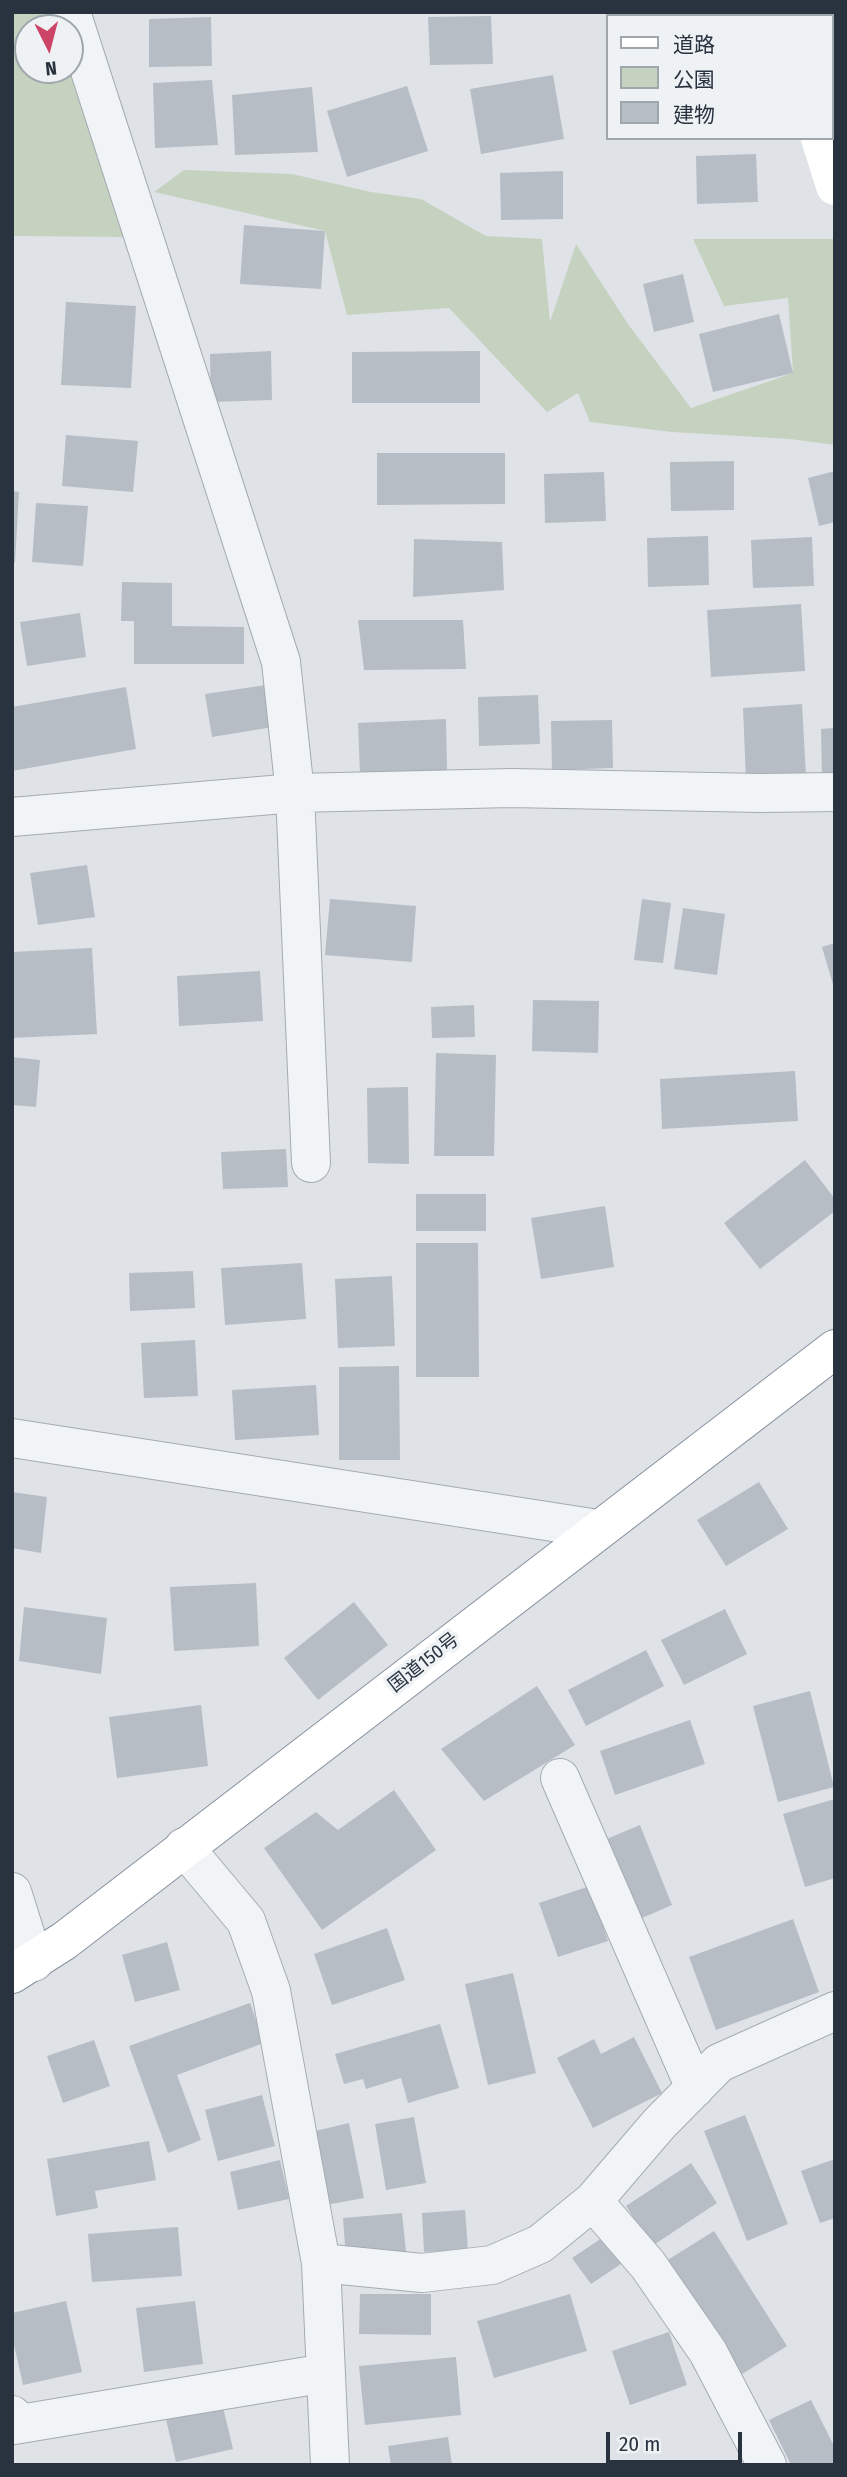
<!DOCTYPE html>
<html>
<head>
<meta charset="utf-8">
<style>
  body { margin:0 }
  #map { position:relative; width:847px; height:2477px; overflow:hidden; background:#dfe3e8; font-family:"Fira Sans Condensed","Noto Sans JP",sans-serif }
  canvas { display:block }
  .frame { position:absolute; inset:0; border:14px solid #28333f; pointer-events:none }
  .legend { position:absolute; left:606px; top:14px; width:228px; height:126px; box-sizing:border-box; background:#eef2f5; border:2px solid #9fa6ac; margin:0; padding:9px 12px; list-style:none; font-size:21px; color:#28333f }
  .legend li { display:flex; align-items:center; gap:14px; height:35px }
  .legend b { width:35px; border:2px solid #9fa6ac }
  .north { position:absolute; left:14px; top:14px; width:70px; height:70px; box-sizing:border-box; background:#eef2f5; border:2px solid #9fa6ac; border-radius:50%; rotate:174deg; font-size:19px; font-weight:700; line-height:28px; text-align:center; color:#28333f }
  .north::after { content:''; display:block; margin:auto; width:24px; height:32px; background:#cc4567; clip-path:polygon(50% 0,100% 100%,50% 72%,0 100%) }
  .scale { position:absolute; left:606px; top:2432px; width:136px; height:32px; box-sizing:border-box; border:4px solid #28333f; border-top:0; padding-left:9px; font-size:21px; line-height:24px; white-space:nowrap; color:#28333f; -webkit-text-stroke:5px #eef2f5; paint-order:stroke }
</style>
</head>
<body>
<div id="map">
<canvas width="847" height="2477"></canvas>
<div class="frame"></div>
<ul class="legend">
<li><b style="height:9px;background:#fff"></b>道路</li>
<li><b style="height:19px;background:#c6d2c0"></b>公園</li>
<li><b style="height:19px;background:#b6bdc5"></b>建物</li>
</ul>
<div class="north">N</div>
<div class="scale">20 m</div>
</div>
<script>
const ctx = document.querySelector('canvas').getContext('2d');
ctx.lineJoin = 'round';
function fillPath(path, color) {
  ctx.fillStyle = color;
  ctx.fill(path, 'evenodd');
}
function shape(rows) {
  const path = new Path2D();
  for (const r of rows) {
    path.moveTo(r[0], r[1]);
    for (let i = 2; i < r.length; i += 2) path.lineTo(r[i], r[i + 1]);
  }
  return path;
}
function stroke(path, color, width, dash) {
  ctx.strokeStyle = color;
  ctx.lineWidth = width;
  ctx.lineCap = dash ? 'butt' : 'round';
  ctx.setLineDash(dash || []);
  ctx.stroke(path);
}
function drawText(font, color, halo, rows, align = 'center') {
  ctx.font = font + ' "Fira Sans Condensed","Noto Sans JP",sans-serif';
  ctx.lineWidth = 7;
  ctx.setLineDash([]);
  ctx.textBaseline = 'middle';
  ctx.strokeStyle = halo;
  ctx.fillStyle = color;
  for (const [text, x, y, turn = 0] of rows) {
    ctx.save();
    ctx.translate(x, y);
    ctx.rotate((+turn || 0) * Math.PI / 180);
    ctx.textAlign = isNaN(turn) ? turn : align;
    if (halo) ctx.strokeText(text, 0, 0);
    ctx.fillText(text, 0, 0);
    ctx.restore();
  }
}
fillPath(shape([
  [12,12,70,12,125,237,12,236],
  [28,28,70,28,70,70,28,70],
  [184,170,292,174,371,192,421,199,486,236,542,239,550,322,576,244,628,324,691,408,793,373,788,298,724,306,693,239,835,239,835,445,790,439,672,432,590,422,578,393,547,412,449,308,347,315,325,231,154,192]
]), '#c6d2c0');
fillPath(shape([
  [491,16,493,64,430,65,428,17],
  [211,17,212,66,149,67,149,19],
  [553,75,564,139,481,154,470,89],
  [212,80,218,145,155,148,153,83],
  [407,86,428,151,347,177,327,111],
  [312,87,318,152,235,155,232,95],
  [756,154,758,202,697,204,696,156],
  [563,171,563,219,501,220,500,173],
  [244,225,325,231,321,289,240,284],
  [683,274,694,322,654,332,643,284],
  [66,302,136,306,131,388,61,385],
  [779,314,793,373,713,392,699,334],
  [271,351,272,400,211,402,210,354],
  [480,351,480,403,352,403,352,352],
  [66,435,138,441,133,492,62,486],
  [377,453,505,453,505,504,377,505],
  [734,461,734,510,671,511,670,462],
  [835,471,835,522,819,526,808,478],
  [604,472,606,521,545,523,544,474],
  [12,491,19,492,15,562,12,562],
  [36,503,88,506,83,566,32,562],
  [708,536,709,585,648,587,647,538],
  [812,537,814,586,753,588,751,540],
  [414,539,502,542,504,590,413,597],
  [122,582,172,583,172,626,244,627,244,664,134,664,134,621,121,621],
  [801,604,805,671,711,677,707,610],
  [80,613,86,657,27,666,20,622],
  [358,620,463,620,466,669,364,670],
  [266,685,273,727,212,737,205,694],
  [126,687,136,749,12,771,12,707],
  [538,695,540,744,479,746,478,697],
  [802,704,806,776,746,780,743,708],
  [446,719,447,770,360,774,358,723],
  [612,720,613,768,552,770,551,721],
  [835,728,835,777,822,777,821,729],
  [87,865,95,917,38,925,30,873],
  [330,899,416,906,412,962,325,955],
  [642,899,671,903,663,963,634,960],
  [683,908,725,914,717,975,674,969],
  [835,943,835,988,834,988,822,947],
  [92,948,97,1034,12,1038,12,952],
  [260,971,263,1021,179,1026,177,976],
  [533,1000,599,1001,598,1053,532,1051],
  [474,1005,475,1037,432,1038,431,1007],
  [436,1053,496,1055,494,1156,434,1156],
  [12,1057,40,1060,36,1107,12,1105],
  [795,1071,798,1121,662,1129,660,1079],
  [408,1087,409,1164,368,1163,367,1088],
  [286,1149,288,1187,223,1189,221,1152],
  [805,1160,835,1199,835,1211,760,1269,724,1223],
  [416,1194,486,1194,486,1231,416,1231],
  [605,1206,614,1267,541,1279,531,1218],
  [416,1243,478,1243,479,1377,416,1377],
  [302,1263,306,1319,225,1325,221,1268],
  [193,1271,195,1308,130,1311,129,1273],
  [392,1276,395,1346,338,1348,335,1279],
  [195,1340,198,1396,144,1398,141,1343],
  [399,1366,400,1460,339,1460,339,1367],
  [316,1385,319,1435,235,1440,232,1390],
  [759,1482,788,1529,726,1566,697,1520],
  [12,1492,47,1497,41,1553,12,1548],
  [256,1583,259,1646,174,1651,170,1587],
  [354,1602,388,1645,318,1700,284,1658],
  [24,1607,107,1618,101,1674,19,1661],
  [725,1609,747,1654,684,1685,661,1640],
  [646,1650,664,1686,586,1726,568,1690],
  [537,1686,575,1745,484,1801,441,1749],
  [810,1691,834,1787,778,1802,753,1706],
  [201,1705,208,1766,117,1778,109,1717],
  [690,1720,705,1764,615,1795,600,1751],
  [394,1790,436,1850,322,1930,264,1848,316,1812,338,1830],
  [835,1799,835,1878,805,1887,783,1814],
  [640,1825,672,1905,635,1921,602,1841],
  [590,1886,608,1941,558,1957,539,1903],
  [793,1919,819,1992,716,2030,689,1957],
  [387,1928,405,1980,332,2005,314,1954],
  [167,1942,180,1990,135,2002,122,1955],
  [513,1973,536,2073,488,2085,465,1984],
  [250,2003,264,2043,177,2075,201,2140,168,2153,129,2046],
  [440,2024,459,2088,408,2103,401,2078,366,2089,363,2079,344,2084,335,2054],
  [634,2037,662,2093,593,2128,557,2058,594,2039,601,2054],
  [94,2040,110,2086,63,2103,47,2056],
  [262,2095,275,2146,218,2161,205,2110],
  [745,2115,788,2224,747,2241,704,2131],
  [414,2117,426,2183,386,2190,375,2124],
  [349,2123,364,2198,326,2205,311,2132],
  [149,2141,156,2180,95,2191,98,2208,56,2216,47,2159],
  [835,2159,835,2218,820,2223,801,2171],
  [280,2160,289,2199,238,2210,230,2172],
  [691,2163,717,2203,652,2246,626,2206],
  [465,2210,468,2250,424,2252,422,2213],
  [402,2213,406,2252,346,2258,343,2218],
  [178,2227,182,2276,92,2282,88,2234],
  [714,2231,787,2346,739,2376,666,2261],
  [602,2238,621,2264,591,2284,572,2258],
  [360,2294,431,2294,431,2335,359,2334],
  [570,2294,587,2351,494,2378,477,2321],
  [66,2301,82,2372,23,2385,12,2336,12,2313],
  [195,2301,203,2364,144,2372,136,2308],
  [669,2332,687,2385,630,2405,612,2351],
  [456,2357,461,2415,365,2425,359,2366],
  [811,2400,835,2448,835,2465,791,2465,769,2420],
  [222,2403,233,2449,176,2462,165,2415],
  [448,2437,452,2465,391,2465,388,2446]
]), '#b6bdc5');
const street = shape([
  [71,12,281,662,295,793,311,1163],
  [12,817,295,793,512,788,761,793,835,792],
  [12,1438,598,1529],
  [560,1778,695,2088],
  [184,1847,246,1921,271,1991,321,2263,330,2465],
  [12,1892,34,1962],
  [593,2201,648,2265,708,2352,767,2465],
  [321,2263,422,2273,492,2265,540,2244,593,2201,659,2124,719,2063,835,2011],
  [12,2415,14,2425,326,2373]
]);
const highway = shape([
  [12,1974,64,1941,835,1349]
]);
stroke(street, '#a4abb2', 40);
stroke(highway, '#86929e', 40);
stroke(street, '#f1f4f6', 38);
stroke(shape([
  [779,12,780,16],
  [820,138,835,186]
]), '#fff', 38);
stroke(highway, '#fff', 38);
drawText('19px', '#28333f', '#eef2f5', [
  ["国道150号",424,1663,-38]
]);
</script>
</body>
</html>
